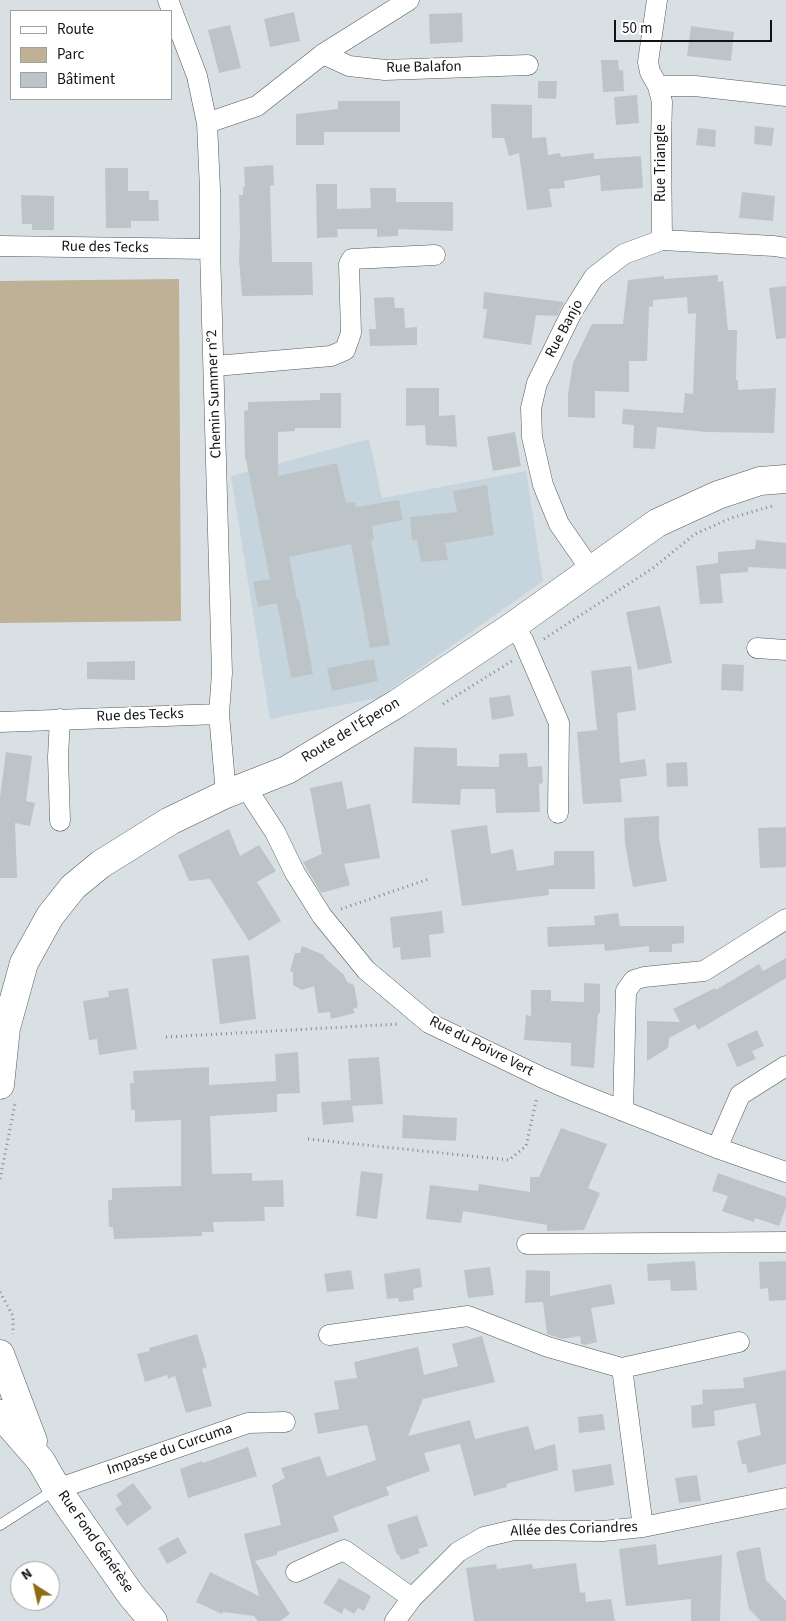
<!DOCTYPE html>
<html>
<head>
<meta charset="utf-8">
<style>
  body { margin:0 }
  #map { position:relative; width:786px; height:1621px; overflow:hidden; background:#d8e0e4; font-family:"Source Sans 3",sans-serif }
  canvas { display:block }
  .legend { position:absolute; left:10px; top:10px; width:162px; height:90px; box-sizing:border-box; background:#fff; border:1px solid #9fa1a1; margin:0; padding:6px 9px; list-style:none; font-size:15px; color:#101314 }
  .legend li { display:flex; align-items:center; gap:10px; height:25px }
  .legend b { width:25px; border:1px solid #9fa1a1 }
  .north { position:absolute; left:10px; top:1561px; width:50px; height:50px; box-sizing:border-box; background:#fff; border:1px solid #9fa1a1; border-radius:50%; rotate:325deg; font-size:14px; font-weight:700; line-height:20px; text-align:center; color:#101314 }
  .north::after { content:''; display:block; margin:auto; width:18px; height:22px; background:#8f6b10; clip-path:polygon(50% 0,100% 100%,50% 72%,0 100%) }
  .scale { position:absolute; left:614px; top:20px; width:158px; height:22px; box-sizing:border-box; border:2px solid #101314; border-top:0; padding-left:6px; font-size:15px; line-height:18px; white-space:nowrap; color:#101314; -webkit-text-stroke:4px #fff; paint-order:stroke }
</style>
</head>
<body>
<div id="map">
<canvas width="786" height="1621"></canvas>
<ul class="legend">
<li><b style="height:6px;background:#fff"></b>Route</li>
<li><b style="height:14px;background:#beb196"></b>Parc</li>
<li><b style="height:14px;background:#bdc4c8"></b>Bâtiment</li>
</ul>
<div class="north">N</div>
<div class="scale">50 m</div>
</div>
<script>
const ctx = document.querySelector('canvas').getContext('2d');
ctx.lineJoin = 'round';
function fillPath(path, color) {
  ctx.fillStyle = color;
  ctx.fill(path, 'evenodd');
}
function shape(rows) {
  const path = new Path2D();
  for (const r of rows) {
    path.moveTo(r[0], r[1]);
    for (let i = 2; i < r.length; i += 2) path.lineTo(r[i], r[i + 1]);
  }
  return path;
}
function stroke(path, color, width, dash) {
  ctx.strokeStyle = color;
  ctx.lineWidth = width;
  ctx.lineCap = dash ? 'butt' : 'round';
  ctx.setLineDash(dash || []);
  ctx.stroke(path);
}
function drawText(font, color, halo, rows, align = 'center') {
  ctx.font = font + ' "Source Sans 3",sans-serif';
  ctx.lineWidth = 4.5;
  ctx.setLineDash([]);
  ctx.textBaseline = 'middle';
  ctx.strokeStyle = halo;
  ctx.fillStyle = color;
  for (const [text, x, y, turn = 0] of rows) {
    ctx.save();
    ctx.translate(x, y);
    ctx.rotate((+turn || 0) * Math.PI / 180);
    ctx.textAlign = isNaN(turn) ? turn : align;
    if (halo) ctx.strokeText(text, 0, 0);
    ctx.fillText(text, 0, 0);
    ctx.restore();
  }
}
fillPath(shape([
  [369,439,382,498,526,471,543,581,378,698,270,719,231,476]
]), '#c6d5dd');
fillPath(shape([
  [179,279,181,621,0,623,0,281]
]), '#beb196');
fillPath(shape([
  [294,12,300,41,270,47,264,19],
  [462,13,463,42,430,44,429,14],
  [230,25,241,68,219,73,208,30],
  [691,26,734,32,731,61,687,56],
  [601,60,618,60,619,70,623,70,624,91,603,92],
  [538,81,557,81,556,99,538,98],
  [637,95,639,123,616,125,614,97],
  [338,101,400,101,400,132,324,132,324,145,296,145,296,114,338,109],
  [491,104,532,105,532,138,546,137,548,155,560,153,561,157,594,153,594,159,641,156,643,188,601,191,600,175,564,181,565,188,549,189,552,207,527,210,519,153,509,156,504,138,492,138],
  [755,126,774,128,772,146,754,144],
  [698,128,716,130,715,147,696,145],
  [273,165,274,185,270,186,272,262,312,262,313,295,242,296,239,260,240,235,239,195,243,195,243,187,245,187,244,167],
  [105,168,128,168,128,191,149,191,149,200,158,200,159,221,131,221,131,228,106,228],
  [316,184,337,184,337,209,371,208,370,188,396,188,396,202,453,202,453,231,398,229,398,236,377,237,377,229,337,229,338,237,317,238],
  [742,192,775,196,773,221,739,218],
  [21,195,54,196,54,230,32,230,32,224,22,224],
  [718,275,718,282,723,281,728,330,737,330,736,380,738,380,738,390,776,388,774,433,706,432,657,427,655,449,633,448,634,425,622,424,623,409,683,413,685,393,693,394,696,313,688,314,687,297,653,300,653,307,649,306,647,361,629,361,629,392,595,391,595,418,568,417,568,394,573,363,592,324,623,324,628,280,664,276,664,279],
  [786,286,786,338,776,339,769,288],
  [484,292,564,302,557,316,536,315,531,345,483,338,487,309,483,309],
  [394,297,395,308,404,308,405,328,417,327,417,345,370,346,369,329,376,329,374,298],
  [406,388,439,388,439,416,455,415,457,447,426,445,425,425,406,426],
  [320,393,341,393,341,428,295,428,295,431,278,432,278,476,337,463,346,503,355,502,356,507,399,500,403,520,372,526,374,539,371,540,390,645,370,648,351,544,289,557,297,599,299,599,313,674,291,678,277,603,258,607,253,582,270,579,246,460,245,460,244,411,248,410,248,402,320,400],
  [515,432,521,466,493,471,487,437],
  [487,485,494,535,445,543,448,560,421,562,417,540,412,541,410,517,457,512,453,491],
  [756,540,786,543,786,569,748,567,748,572,720,574,723,603,700,604,696,566,718,563,718,552,755,549],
  [660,606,672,663,638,670,626,612],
  [374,659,378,681,332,691,327,668],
  [135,661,135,680,87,679,87,662],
  [722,664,744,665,743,691,721,690],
  [631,666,636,710,617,713,620,763,645,759,647,776,620,779,622,802,583,804,577,732,597,730,591,671],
  [510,695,514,716,492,720,489,698],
  [414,747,457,748,457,766,499,767,499,754,527,753,528,767,542,766,543,783,539,784,540,812,496,813,495,789,461,789,460,805,412,803],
  [6,752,32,756,26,801,35,803,30,826,15,823,17,878,0,878,0,797],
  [687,762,688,786,667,787,666,763],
  [342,781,347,809,370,804,380,858,344,864,350,885,321,893,303,862,322,854,310,788],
  [659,816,659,838,667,881,633,887,625,844,624,818],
  [487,825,491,854,513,849,517,871,554,865,554,851,594,851,595,889,548,889,549,895,462,906,451,830],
  [786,827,786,867,760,868,758,828],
  [229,829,240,856,259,845,276,871,257,882,281,921,249,941,210,879,189,881,178,855],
  [442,911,444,933,429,935,431,957,401,960,400,947,393,948,390,917],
  [618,913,620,926,684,926,684,943,672,944,672,952,649,952,649,946,605,951,604,944,548,947,547,927,595,925,594,916],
  [302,946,324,955,324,957,344,975,347,982,354,985,358,1007,353,1009,355,1013,331,1019,330,1012,318,1013,314,986,302,990,293,985,293,972,290,971,295,953,300,953],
  [249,955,256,1019,220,1024,212,959],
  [786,958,786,978,698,1030,695,1024,669,1038,668,1048,647,1061,647,1021,680,1022,673,1009,715,988,716,990,759,964,763,971],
  [584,983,600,984,600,1013,598,1013,594,1068,571,1066,571,1043,524,1040,526,1015,531,1016,531,990,551,990,551,1001,584,1002],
  [128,988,137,1049,99,1055,97,1039,89,1040,83,1001,109,997,108,991],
  [757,1030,764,1046,752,1051,756,1059,737,1067,727,1044],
  [298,1052,300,1093,277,1094,277,1112,210,1116,212,1174,252,1173,252,1181,283,1180,284,1207,264,1207,265,1221,213,1222,214,1232,202,1232,202,1236,114,1239,113,1227,109,1227,108,1200,112,1200,112,1188,181,1186,181,1120,135,1122,135,1110,131,1110,130,1083,134,1083,133,1071,209,1067,209,1085,276,1081,275,1054],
  [379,1057,383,1104,352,1106,354,1122,323,1125,321,1102,351,1100,348,1059],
  [403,1115,457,1118,456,1141,402,1138],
  [561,1128,607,1144,588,1188,600,1193,584,1230,547,1231,547,1225,463,1211,461,1223,426,1219,430,1185,478,1191,479,1184,530,1192,530,1177,539,1177],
  [361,1171,383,1174,377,1219,356,1216],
  [718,1173,786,1197,786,1207,779,1226,755,1218,754,1222,722,1211,728,1196,712,1191],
  [695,1261,697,1290,671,1291,670,1280,648,1281,647,1264],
  [786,1261,786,1300,769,1301,768,1288,760,1289,759,1262],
  [490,1267,494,1295,468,1298,464,1270],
  [420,1268,422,1287,413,1289,414,1300,399,1302,398,1298,387,1299,384,1274],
  [351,1270,354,1289,327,1292,324,1274],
  [526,1270,550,1271,550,1296,611,1284,615,1304,591,1308,597,1342,585,1345,581,1344,580,1336,562,1339,547,1334,543,1302,525,1303],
  [197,1334,207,1367,202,1369,212,1406,186,1413,175,1376,168,1379,167,1375,145,1382,137,1354,150,1351,149,1348],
  [482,1336,495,1382,423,1399,408,1436,470,1420,475,1439,528,1426,535,1450,555,1444,558,1470,506,1484,507,1487,474,1496,460,1444,424,1453,430,1471,386,1487,389,1495,333,1516,339,1531,277,1552,277,1555,255,1561,290,1614,280,1621,258,1621,254,1616,223,1612,222,1614,196,1602,210,1572,259,1596,244,1534,281,1525,272,1485,285,1478,281,1468,320,1456,327,1477,376,1460,367,1425,318,1434,314,1413,339,1409,334,1381,357,1378,354,1362,418,1347,424,1375,458,1366,452,1344],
  [786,1370,786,1464,748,1473,746,1464,742,1464,737,1441,761,1435,755,1403,714,1411,715,1426,692,1428,691,1406,703,1404,702,1390,744,1388,743,1378],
  [603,1414,605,1430,579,1433,578,1417],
  [248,1447,257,1476,188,1498,180,1469,202,1461,203,1463],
  [611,1464,614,1485,575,1492,572,1470],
  [697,1475,701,1501,679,1503,675,1478],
  [133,1483,152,1508,127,1526,115,1509,122,1504,116,1495],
  [417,1515,428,1546,418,1549,420,1553,401,1560,399,1555,397,1555,387,1525],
  [178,1537,187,1553,167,1564,158,1548],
  [656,1544,658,1565,722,1555,720,1621,691,1621,691,1599,626,1606,619,1549],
  [760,1547,766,1580,786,1601,786,1621,761,1621,749,1609,736,1553,738,1552,738,1551],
  [576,1563,580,1593,585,1592,586,1602,611,1599,615,1621,474,1621,466,1568,496,1564,497,1569,532,1564,533,1569],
  [339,1578,371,1596,364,1611,358,1608,354,1614,344,1608,342,1614,323,1603]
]), '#bdc4c8');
const lane = shape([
  [0,1525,56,1489]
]);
const street = shape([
  [168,0,197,76,207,123,210,190,210,249,222,673,219,714,226,794],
  [657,0,648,62,650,72,658,86,662,102,661,142,662,240],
  [323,54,349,66,385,70,528,65],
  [658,86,695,86,786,96],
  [207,123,257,106,323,54,409,0],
  [0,246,210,249],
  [215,366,331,356,345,350,351,333,349,264,352,259,435,255],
  [591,570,559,524,543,485,532,437,531,408,537,383,572,312,594,277,624,254,662,240,774,246,786,248],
  [513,626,523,640,559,723,558,813],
  [757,648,786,650],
  [60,719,58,757,60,821],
  [0,722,219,714],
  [245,786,275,832,295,873,322,916,366,970,429,1023,541,1077,578,1093,717,1148,786,1172],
  [623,1111,626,991,634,980,644,977,704,971,786,919],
  [717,1148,740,1095,786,1066],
  [527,1244,786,1242],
  [329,1335,468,1316,548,1347,622,1368,643,1527],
  [622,1368,739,1342],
  [57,1489,248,1423,285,1422],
  [296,1572,344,1550,412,1598],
  [395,1621,412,1598,458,1552,484,1537,514,1530,603,1531,643,1527,786,1498]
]);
const secondary = shape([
  [0,1085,6,1028,24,963,50,916,73,887,101,864,170,821,226,794,287,770,398,703,513,626,657,523,718,495,760,481,786,479],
  [0,1354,33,1441],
  [0,1414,41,1461,57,1489,131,1595,153,1621]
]);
stroke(lane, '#53595d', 11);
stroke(street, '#53595d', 21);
stroke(secondary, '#53595d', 29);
stroke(shape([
  [544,639,653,568,695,534,731,518,772,506],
  [443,704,512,661],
  [341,909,429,879],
  [166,1037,398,1024],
  [308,1139,509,1160,526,1146,537,1097],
  [0,1179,15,1104],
  [0,1292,13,1316,13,1334]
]), '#82888a', 3, [1, 4]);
stroke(lane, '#fff', 10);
stroke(street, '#fff', 20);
stroke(secondary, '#fff', 28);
drawText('15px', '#101314', '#fff', [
  ["Rue Balafon",424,68,-1],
  ["Rue Triangle",662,163,-90],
  ["Rue des Tecks",105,248,1],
  ["Rue Banjo",565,329,-62],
  ["Chemin Summer n°2",215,394,-92],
  ["Rue des Tecks",140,716,-2],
  ["Route de l'Éperon",351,731,-31],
  ["Rue du Poivre Vert",481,1047,27],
  ["Impasse du Curcuma",170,1450,-19],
  ["Allée des Coriandres",574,1530,-2],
  ["Rue Fond Générèse",95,1542,55]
]);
</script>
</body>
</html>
